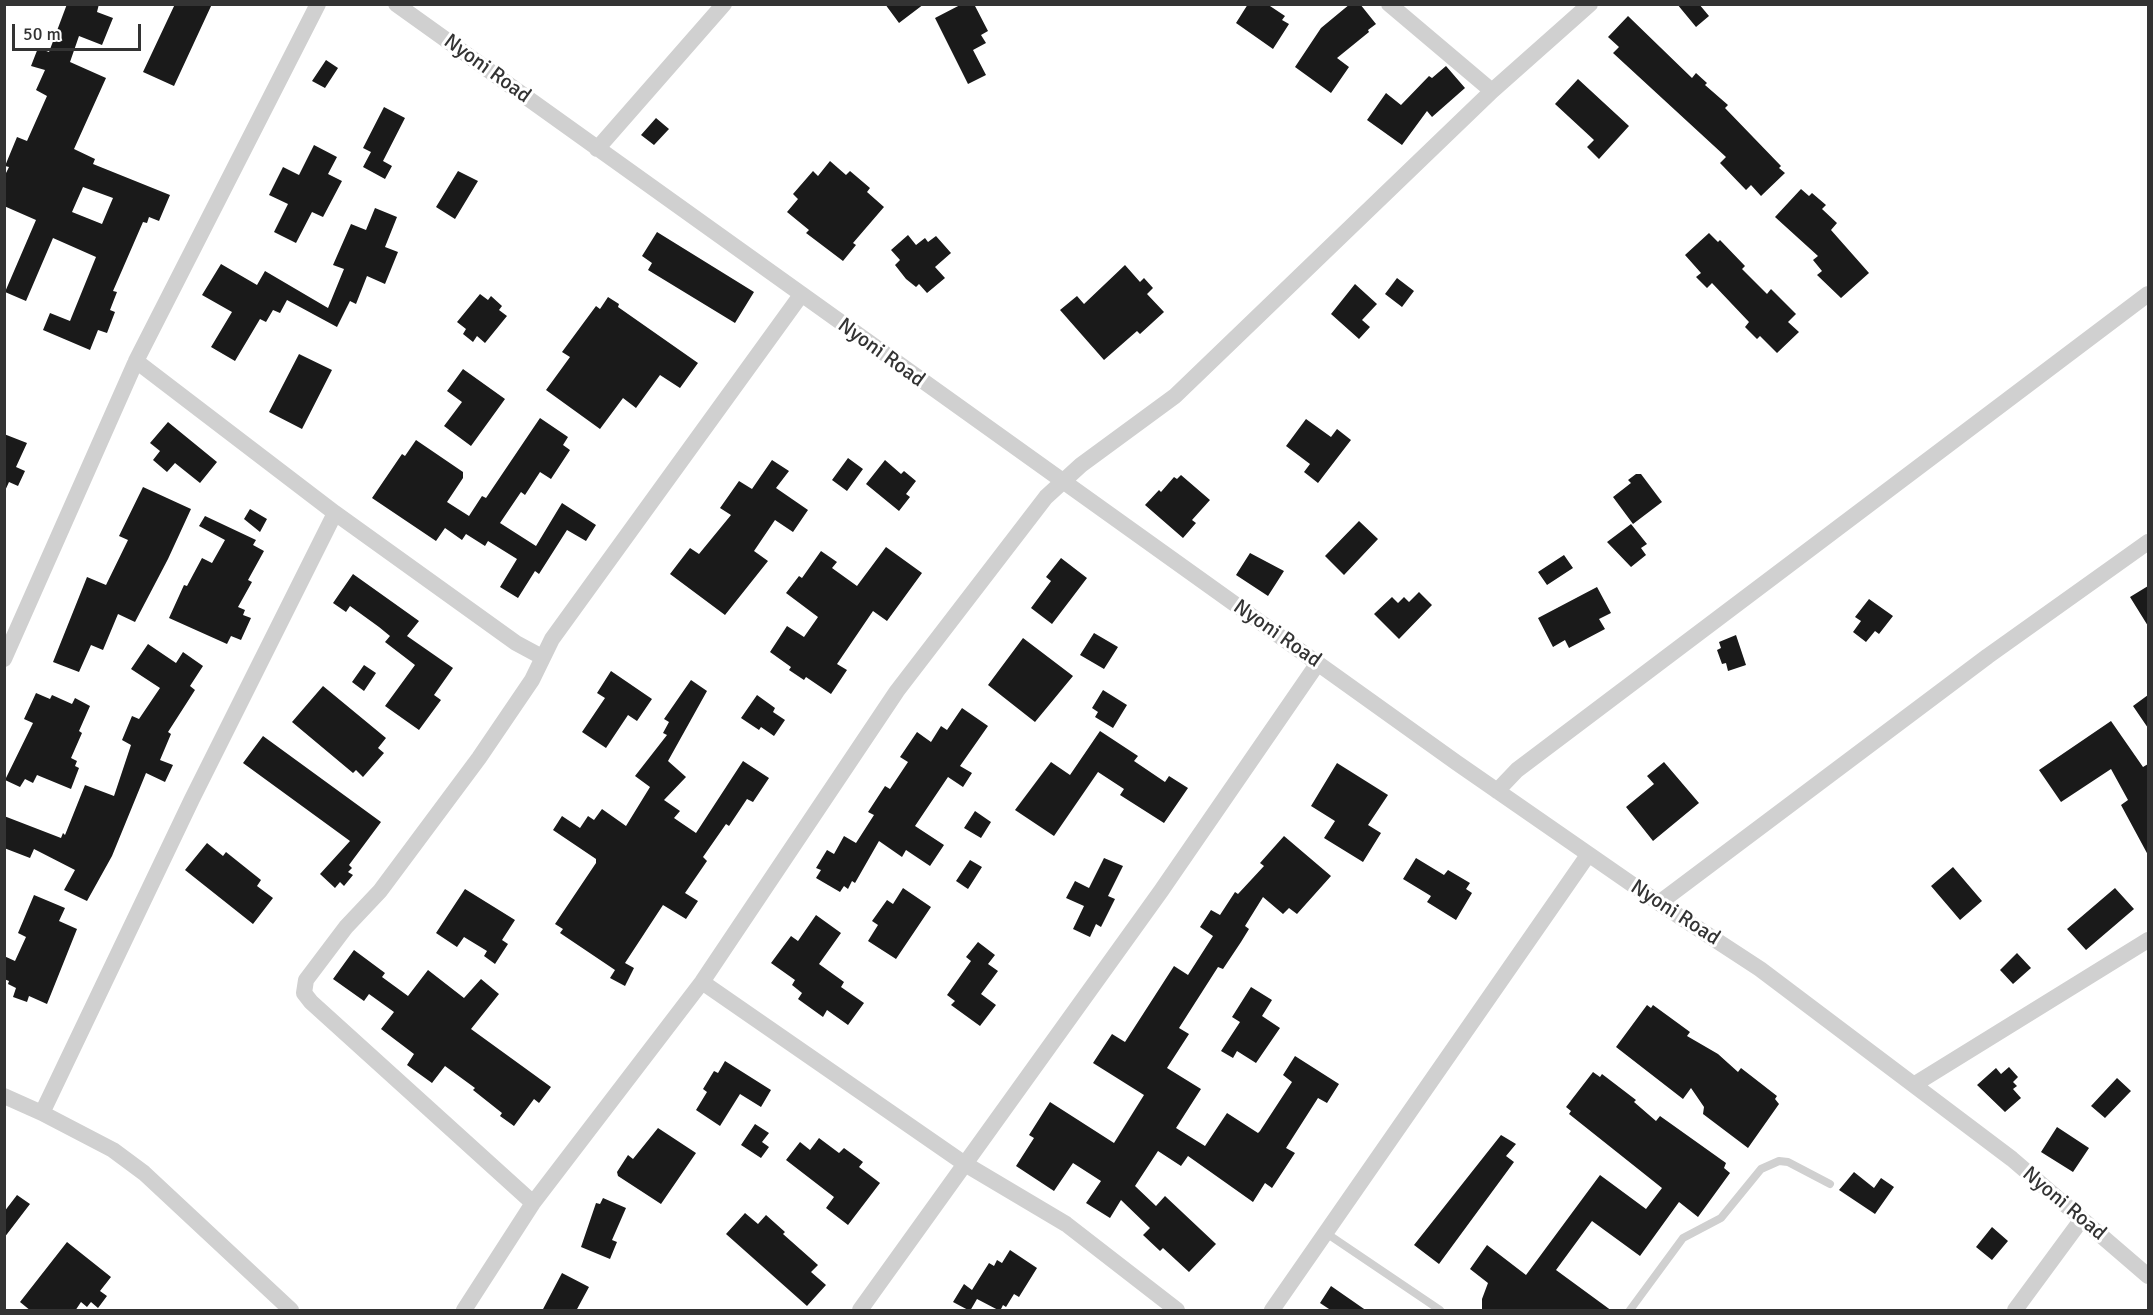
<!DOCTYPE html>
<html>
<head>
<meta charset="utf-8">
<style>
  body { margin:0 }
  #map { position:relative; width:2153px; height:1315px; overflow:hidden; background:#fff; font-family:Signika,sans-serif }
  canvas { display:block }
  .frame { position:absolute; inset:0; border:6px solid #333; pointer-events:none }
  .scale { position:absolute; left:12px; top:24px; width:129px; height:27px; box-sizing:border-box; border:3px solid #333; border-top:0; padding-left:8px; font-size:18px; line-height:21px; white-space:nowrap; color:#333; -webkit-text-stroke:4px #fff; paint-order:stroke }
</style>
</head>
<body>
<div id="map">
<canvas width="2153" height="1315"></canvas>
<div class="frame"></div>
<div class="scale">50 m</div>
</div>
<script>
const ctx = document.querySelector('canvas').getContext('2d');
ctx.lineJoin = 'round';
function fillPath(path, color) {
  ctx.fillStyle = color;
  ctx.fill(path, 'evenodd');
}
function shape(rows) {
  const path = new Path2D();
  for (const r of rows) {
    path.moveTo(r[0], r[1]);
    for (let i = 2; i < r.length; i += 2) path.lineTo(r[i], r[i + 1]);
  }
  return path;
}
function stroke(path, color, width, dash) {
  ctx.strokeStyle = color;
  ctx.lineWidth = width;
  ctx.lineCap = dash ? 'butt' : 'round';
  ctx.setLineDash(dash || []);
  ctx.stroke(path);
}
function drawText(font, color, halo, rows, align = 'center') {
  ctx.font = font + ' Signika,sans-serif';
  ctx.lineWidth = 6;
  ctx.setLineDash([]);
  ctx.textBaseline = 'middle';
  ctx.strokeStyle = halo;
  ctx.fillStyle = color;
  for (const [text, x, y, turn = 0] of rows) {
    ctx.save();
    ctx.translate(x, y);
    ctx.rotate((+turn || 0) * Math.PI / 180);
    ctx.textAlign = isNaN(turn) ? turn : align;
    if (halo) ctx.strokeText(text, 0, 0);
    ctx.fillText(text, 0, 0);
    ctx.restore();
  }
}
fillPath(shape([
  [67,4,99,4,97,12,113,18,102,45,79,36,70,62,106,78,74,149,95,159,93,164,170,195,159,221,149,217,147,223,143,222,113,291,117,292,110,310,115,312,107,333,98,330,90,350,43,330,50,313,70,321,96,257,53,238,26,301,5,292,36,220,4,206,4,177,9,167,5,166,17,137,27,141,47,96,36,90,45,70,31,66,38,48,49,52],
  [83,187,113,198,102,224,72,212],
  [175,4,212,4,174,86,143,72],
  [885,4,924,4,899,23],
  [962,4,974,4,988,31,981,35,986,43,973,50,986,75,968,84,935,18],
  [1248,4,1267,4,1285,16,1282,20,1289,24,1273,49,1236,23],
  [1350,4,1360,4,1376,24,1368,30,1369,32,1337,58,1349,67,1331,93,1295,67,1321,28],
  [1677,4,1699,4,1709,16,1696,27],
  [1628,16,1692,78,1696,73,1707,83,1705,85,1728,105,1725,108,1781,166,1779,168,1785,173,1761,196,1751,185,1746,190,1720,163,1726,157,1613,53,1619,47,1608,37],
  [326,60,338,68,325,88,312,81],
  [1446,66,1465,88,1432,117,1427,111,1402,145,1367,120,1386,93,1401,105,1429,76,1432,78],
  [1578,79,1629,126,1599,159,1587,147,1594,140,1555,104],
  [384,107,405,118,383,161,392,166,385,179,363,167,371,152,363,148],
  [656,118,669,129,654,145,641,135],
  [314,145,337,157,328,174,342,181,323,217,312,212,296,243,274,232,288,204,269,195,283,167,299,175],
  [830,161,846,175,850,171,870,188,867,192,884,207,853,243,856,245,843,261,806,233,809,230,787,212,798,199,793,194,813,171,818,176],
  [458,171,478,181,455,219,436,207],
  [1801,189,1809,196,1812,193,1826,205,1822,209,1837,223,1831,230,1869,273,1841,298,1817,275,1822,271,1813,260,1818,256,1775,217],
  [375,208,397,217,385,247,398,252,385,284,367,276,356,304,350,301,337,327,287,300,280,313,273,310,266,322,260,319,235,361,211,347,232,312,202,295,221,264,257,285,265,271,328,308,344,269,333,265,351,224,366,230],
  [657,232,754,292,735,323,648,270,652,263,642,256],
  [1709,233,1718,242,1720,240,1745,266,1742,269,1767,294,1771,289,1796,314,1788,322,1799,332,1777,353,1760,336,1757,339,1745,327,1749,322,1712,283,1707,288,1696,277,1701,273,1685,255],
  [908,235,916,245,925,238,928,242,936,236,951,253,935,267,945,278,927,293,919,284,916,287,906,279,895,265,900,260,891,250],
  [1125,265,1140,282,1144,278,1153,288,1147,294,1164,312,1140,334,1137,331,1104,360,1060,310,1077,296,1084,304],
  [1397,278,1414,291,1402,307,1385,294],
  [1355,284,1377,304,1362,320,1370,327,1359,339,1331,314],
  [480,294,488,300,491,296,502,306,499,310,507,316,485,343,477,336,473,342,463,334,466,329,457,322],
  [608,297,619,304,618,307,698,363,680,388,660,375,636,408,623,398,600,429,546,390,570,357,562,352,596,306,600,309],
  [299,354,332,370,302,429,269,412],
  [463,369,505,399,471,446,444,426,462,402,447,391],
  [540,418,568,437,563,445,570,450,551,479,540,472,525,495,521,492,500,523,536,546,562,503,596,525,586,541,567,530,539,574,535,571,518,598,500,587,517,559,488,541,485,546,466,534,462,540,445,528,436,541,372,498,402,454,405,456,416,440,463,472,463,478,447,502,469,516,482,496,486,498],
  [1306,419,1331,437,1337,429,1351,440,1318,483,1304,472,1310,464,1286,446],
  [168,422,217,462,200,483,175,463,167,472,153,460,160,451,150,443],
  [4,434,27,443,16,467,25,471,18,486,9,482,4,493],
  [848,458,863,469,847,491,832,480],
  [772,460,789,471,776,488,808,510,793,532,775,520,754,551,768,561,725,615,670,574,690,548,699,554,731,515,720,508,739,481,752,489],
  [885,460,901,474,904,471,916,481,906,494,910,497,899,511,866,484],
  [1636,474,1641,474,1662,502,1633,524,1613,497,1631,483,1628,480],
  [1181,475,1210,500,1192,520,1196,523,1183,538,1145,505,1159,490,1161,492,1174,477,1177,479],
  [143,487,191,509,168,559,135,622,118,614,103,650,91,645,79,672,53,662,87,577,106,585,128,540,119,536],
  [250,509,267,519,260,532,244,519],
  [205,516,256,540,253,545,264,551,248,580,252,582,238,607,245,610,243,615,251,618,241,640,231,636,227,644,169,618,184,585,187,586,202,558,212,563,225,540,199,526],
  [1359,521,1378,539,1344,575,1325,556],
  [1631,524,1647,544,1641,548,1646,555,1631,567,1607,542],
  [886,547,922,573,887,621,873,611,837,664,847,670,831,694,806,677,804,680,789,670,791,667,770,652,787,626,804,637,818,617,786,593,799,576,802,578,821,551,837,562,832,568,857,586],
  [1250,553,1284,571,1268,596,1236,575],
  [1564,555,1573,568,1547,585,1538,572],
  [1061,558,1087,578,1052,624,1031,608,1051,581,1046,577],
  [353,574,419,621,407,636,453,668,434,695,441,700,419,730,385,706,415,665,385,642,390,636,379,627,350,606,346,612,333,603],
  [2148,586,2148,626,2130,597],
  [1597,587,1611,613,1599,619,1605,629,1569,648,1565,640,1553,647,1538,618],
  [1419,592,1432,605,1399,639,1374,614,1392,597,1398,603,1404,597,1409,602],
  [1869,599,1893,616,1879,634,1875,631,1866,642,1853,632,1861,621,1855,617],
  [1094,633,1118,647,1104,669,1080,655],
  [1736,635,1746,665,1728,671,1726,663,1722,664,1717,650,1721,648,1719,642],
  [1023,638,1073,676,1035,722,988,685],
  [148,644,176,663,183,652,203,666,190,686,195,690,168,732,171,734,160,760,173,765,165,782,146,773,112,856,87,901,64,890,75,870,34,849,30,858,4,848,4,816,61,838,63,833,65,835,85,785,114,796,131,745,122,740,132,716,139,719,160,688,131,669],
  [364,665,376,673,364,691,352,682],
  [611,671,652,699,637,721,628,715,606,748,582,732,605,698,597,693],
  [691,680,707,691,668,761,686,777,664,800,680,811,674,818,696,833,743,761,769,778,753,802,747,799,729,826,726,824,703,857,707,861,685,893,698,901,686,919,663,905,625,963,634,968,625,986,610,978,615,970,560,933,563,929,555,924,596,863,596,859,553,830,562,816,580,828,588,816,594,820,602,809,626,826,650,787,635,776,667,735,663,733,669,722,664,719],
  [323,686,386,738,378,748,384,753,363,777,356,770,353,773,292,722],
  [1103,690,1127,705,1113,728,1095,717,1098,712,1092,708],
  [36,693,50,699,52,695,72,704,75,698,90,706,79,731,82,733,71,758,77,761,75,766,79,768,71,789,37,775,33,783,25,779,20,787,5,780,33,723,24,719],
  [757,695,775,708,773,712,785,720,774,736,761,727,759,730,741,718],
  [2148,695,2148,728,2133,706],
  [962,708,988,726,960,766,972,773,963,787,948,777,915,826,944,845,930,866,906,850,902,857,879,841,855,883,852,881,848,889,844,886,840,892,816,878,821,870,816,868,827,850,834,854,844,836,856,843,874,815,868,812,885,786,890,789,908,762,900,757,917,732,931,742,941,726,947,730],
  [2111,721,2143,767,2148,764,2148,855,2121,805,2128,800,2111,769,2061,802,2039,770],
  [1100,731,1138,756,1134,761,1165,782,1169,776,1188,788,1164,823,1120,795,1124,789,1098,772,1054,836,1015,810,1051,762,1070,775],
  [263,736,381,822,349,865,352,868,348,872,353,875,344,886,340,882,335,888,320,874,350,841,243,763],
  [1664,762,1699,803,1653,841,1626,807,1654,784,1647,776],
  [1337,763,1388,795,1368,825,1381,833,1363,862,1324,838,1335,821,1311,806],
  [975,811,991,822,981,838,964,828],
  [1284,836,1331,876,1297,914,1289,908,1283,914,1263,897,1245,926,1249,929,1241,942,1223,969,1218,967,1179,1028,1189,1034,1167,1068,1201,1089,1176,1128,1205,1146,1227,1113,1258,1133,1260,1131,1292,1082,1283,1075,1295,1056,1339,1084,1327,1103,1318,1098,1286,1148,1295,1153,1272,1188,1265,1183,1253,1202,1188,1156,1181,1166,1158,1151,1135,1186,1156,1206,1165,1196,1216,1244,1189,1272,1163,1248,1160,1251,1143,1235,1150,1228,1121,1200,1110,1218,1086,1203,1101,1181,1073,1163,1054,1191,1016,1166,1034,1138,1029,1135,1050,1102,1114,1143,1144,1095,1093,1063,1112,1034,1125,1042,1174,966,1188,975,1213,936,1200,927,1211,910,1220,915,1235,892,1238,894,1264,866,1260,863],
  [207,843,223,856,226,852,261,880,257,886,273,898,253,924,185,870],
  [1104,858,1123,866,1108,896,1115,899,1101,927,1096,924,1090,937,1073,929,1084,906,1066,898,1075,881,1089,888],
  [1416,858,1444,875,1448,870,1470,883,1466,889,1472,893,1456,920,1427,902,1431,896,1403,879],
  [970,860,982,867,968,889,956,881],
  [1953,867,1982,901,1960,920,1931,886],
  [903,888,931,907,896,959,868,941,878,925,872,921,887,900,893,904],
  [2115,888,2134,909,2086,950,2067,929],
  [465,889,515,920,502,940,508,944,495,964,484,956,487,951,464,937,457,947,436,933],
  [34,895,65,908,59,921,77,929,47,1004,29,996,27,1002,13,997,16,988,8,984,9,981,4,979,4,956,15,961,26,937,18,933],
  [816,915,841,933,819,964,844,982,841,987,864,1003,848,1025,827,1010,823,1017,798,999,802,993,792,985,795,980,771,963,791,936,798,941],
  [978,942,995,955,988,964,998,971,981,994,996,1005,980,1026,951,1005,955,1001,947,995,971,961,966,957],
  [354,950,385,973,382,977,408,996,428,970,464,998,481,979,499,994,471,1029,551,1087,539,1103,534,1099,514,1126,500,1116,502,1113,473,1090,475,1088,445,1066,432,1083,407,1065,414,1054,381,1029,394,1012,369,994,364,1001,333,979],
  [2017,953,2031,968,2013,984,2000,970],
  [1251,987,1272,1000,1262,1016,1280,1028,1256,1063,1237,1051,1233,1058,1221,1051,1240,1022,1232,1017],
  [1647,1005,1651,1008,1653,1005,1690,1032,1687,1036,1718,1054,1738,1072,1741,1068,1777,1096,1775,1099,1779,1104,1748,1148,1703,1114,1704,1107,1691,1088,1683,1099,1616,1047],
  [725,1061,771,1090,761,1107,740,1094,720,1126,696,1110,707,1092,703,1089,714,1071,718,1073],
  [2009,1067,2018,1077,2013,1082,2017,1086,2013,1089,2021,1098,2005,1112,1977,1085,1996,1068,2001,1074],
  [1593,1072,1600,1077,1602,1074,1636,1100,1634,1102,1656,1121,1660,1116,1726,1163,1724,1168,1730,1173,1698,1217,1679,1202,1640,1256,1592,1221,1556,1270,1612,1311,1482,1311,1482,1299,1488,1283,1470,1269,1487,1245,1526,1275,1600,1175,1646,1209,1662,1188,1569,1114,1571,1111,1566,1107],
  [2117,1078,2131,1091,2105,1118,2091,1106],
  [755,1124,769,1133,762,1142,769,1147,761,1158,741,1145],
  [2057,1127,2089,1148,2073,1172,2041,1152],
  [658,1128,696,1153,661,1204,618,1176,617,1172,628,1155,633,1159],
  [1501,1135,1516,1144,1506,1156,1514,1162,1439,1264,1414,1245],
  [819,1138,839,1153,844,1148,863,1162,859,1167,880,1183,848,1225,826,1208,834,1197,786,1160,800,1142,810,1150],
  [1854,1172,1874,1188,1881,1178,1894,1187,1875,1214,1839,1190],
  [17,1195,30,1204,4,1238,4,1212],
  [603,1198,626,1208,612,1240,617,1242,610,1259,581,1247,596,1203,600,1204],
  [745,1213,758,1224,766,1215,785,1232,783,1234,818,1265,811,1272,826,1285,807,1306,726,1234],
  [1992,1227,2008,1241,1992,1260,1976,1247],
  [67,1242,111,1277,100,1291,107,1296,98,1308,91,1302,87,1307,81,1302,75,1311,31,1311,20,1302],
  [1010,1250,1037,1268,1019,1297,1014,1294,1006,1307,1003,1305,1000,1311,977,1299,970,1311,953,1302,964,1284,972,1290,989,1263,994,1266,997,1260,1002,1263],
  [562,1273,589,1287,576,1311,542,1311],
  [1331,1286,1367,1311,1332,1311,1320,1303]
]), '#1a1a1a');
stroke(shape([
  [1326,1233,1440,1310],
  [1630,1310,1683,1238,1721,1218,1761,1169,1779,1161,1788,1162,1830,1184]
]), '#d0d0d0', 8);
stroke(shape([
  [396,4,1457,763,1659,903,1760,969,2012,1159,2148,1276],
  [1389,4,1492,91],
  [597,149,724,4],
  [136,361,335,513,516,643,542,657],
  [4,659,136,361,318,4],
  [1497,791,1517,770,2148,294],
  [1659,903,1988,656,2148,542],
  [702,982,965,1164,1066,1224,1177,1310],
  [1915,1084,2148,940],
  [4,1096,42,1113,113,1150,144,1173,291,1310],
  [42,1113,192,799,335,513],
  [533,1203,311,1002,304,993,306,980,346,927,380,891,479,758,532,680,552,639,801,295],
  [464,1310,533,1203,702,982,897,691,1046,497,1081,465,1175,396,1492,91,1590,4],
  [860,1310,1161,891,1318,663],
  [1272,1310,1588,855],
  [2015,1310,2082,1219]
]), '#d0d0d0', 16);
drawText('21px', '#333', '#fff', [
  ["Nyoni Road",487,69,36],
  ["Nyoni Road",881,353,36],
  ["Nyoni Road",1277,634,35],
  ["Nyoni Road",1675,913,33],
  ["Nyoni Road",2064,1204,40]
]);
</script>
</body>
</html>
